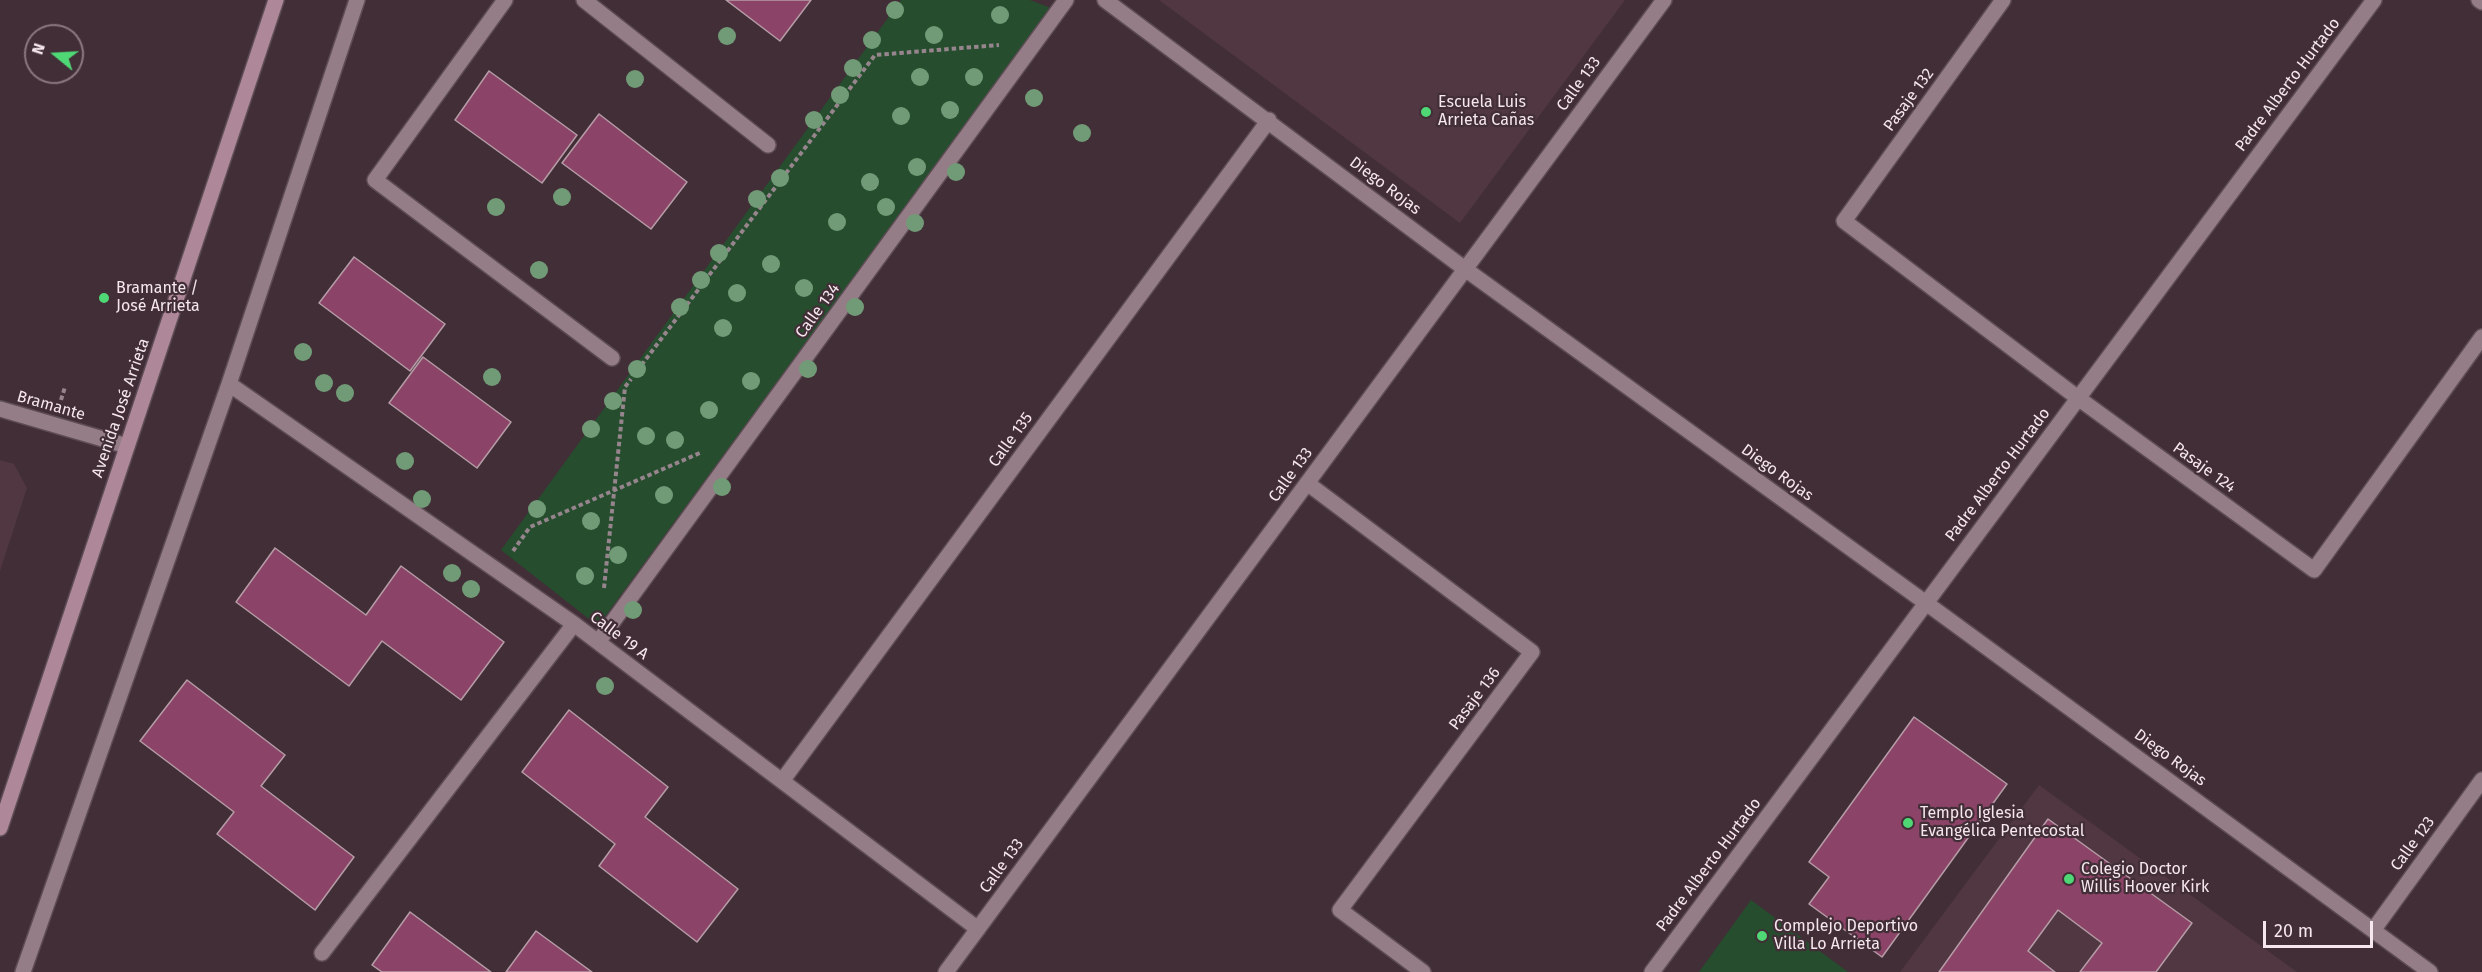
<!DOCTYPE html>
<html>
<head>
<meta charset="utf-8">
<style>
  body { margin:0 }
  #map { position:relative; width:2482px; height:972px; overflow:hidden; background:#422e37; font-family:"Fira Sans",sans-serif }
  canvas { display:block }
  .north { position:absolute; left:24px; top:24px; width:60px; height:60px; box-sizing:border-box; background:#422e37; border:2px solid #8a7880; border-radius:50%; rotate:288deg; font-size:16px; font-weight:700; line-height:24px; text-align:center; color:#f5e7ed }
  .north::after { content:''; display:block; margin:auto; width:21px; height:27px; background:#4fd675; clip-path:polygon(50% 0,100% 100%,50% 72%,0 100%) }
  .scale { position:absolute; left:2263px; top:921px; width:110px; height:27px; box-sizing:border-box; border:3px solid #f5e7ed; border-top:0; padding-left:8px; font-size:18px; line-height:21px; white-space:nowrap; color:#f5e7ed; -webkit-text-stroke:4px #422e37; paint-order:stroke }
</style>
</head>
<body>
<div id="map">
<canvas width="2482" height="972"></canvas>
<div class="north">N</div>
<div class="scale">20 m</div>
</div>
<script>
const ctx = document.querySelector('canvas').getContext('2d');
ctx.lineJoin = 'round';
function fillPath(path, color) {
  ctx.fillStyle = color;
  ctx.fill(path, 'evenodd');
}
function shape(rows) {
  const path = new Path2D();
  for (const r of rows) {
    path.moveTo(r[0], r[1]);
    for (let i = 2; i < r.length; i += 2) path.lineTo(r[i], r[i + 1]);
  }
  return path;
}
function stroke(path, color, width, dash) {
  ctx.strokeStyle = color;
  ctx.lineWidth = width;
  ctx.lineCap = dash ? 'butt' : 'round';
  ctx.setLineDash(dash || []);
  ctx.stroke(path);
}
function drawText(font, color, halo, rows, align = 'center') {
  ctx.font = font + ' "Fira Sans",sans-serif';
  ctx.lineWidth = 4.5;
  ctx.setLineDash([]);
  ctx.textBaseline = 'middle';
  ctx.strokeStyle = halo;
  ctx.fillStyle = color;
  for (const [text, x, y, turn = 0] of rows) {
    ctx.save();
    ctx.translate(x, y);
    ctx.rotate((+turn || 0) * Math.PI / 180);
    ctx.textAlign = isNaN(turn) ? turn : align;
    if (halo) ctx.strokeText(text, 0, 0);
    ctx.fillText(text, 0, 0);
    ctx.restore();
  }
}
fillPath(shape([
  [1159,0,1625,0,1460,223],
  [0,460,14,464,27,488,0,571],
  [2039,785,2297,972,1900,972]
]), '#503742');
fillPath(shape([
  [901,0,1030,0,1051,8,598,626,501,550],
  [1751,900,1848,972,1699,972]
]), '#254d2e');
const building = shape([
  [726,0,811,0,780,41,726,0],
  [489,71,577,135,542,183,455,120,489,71],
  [599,114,687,182,651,229,562,163,599,114],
  [354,257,445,324,410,371,319,303,354,257],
  [423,357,511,422,477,468,389,403,423,357],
  [275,548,366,615,401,566,504,642,461,700,382,641,349,686,236,602,275,548],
  [187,680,285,755,261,786,354,857,315,910,217,834,234,812,140,741,187,680],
  [569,710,668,787,645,817,738,889,697,942,599,866,615,844,522,772,569,710],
  [1914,717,2007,784,1882,957,1809,904,1829,877,1809,862,1914,717],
  [2048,819,2192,923,2156,972,2080,972,2102,943,2058,910,2028,951,2055,972,1939,972,2048,819],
  [410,912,491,972,382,972,372,965,410,912],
  [536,931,592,972,506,972,536,931]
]);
fillPath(building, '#8b4467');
stroke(building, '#b59ca6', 1.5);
const lane = shape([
  [505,0,375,180,612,358],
  [584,0,768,145]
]);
const street = shape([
  [1105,0,1465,269,1926,603,2430,972],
  [2003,0,1844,221,2078,398,2314,570,2482,337],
  [2479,0,2482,2],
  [229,384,574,624,978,929],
  [0,409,127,446],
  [1307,483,1532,652,1340,910,1423,972],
  [598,642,1066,0],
  [782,781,1269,120],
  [2374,929,2482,780],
  [322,953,574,624],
  [23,972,229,384,357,0],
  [946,972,1664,0],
  [1652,972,2374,0]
]);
const secondary = shape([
  [0,828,276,0]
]);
stroke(lane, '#5d4c54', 18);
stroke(street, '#5d4c54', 18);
stroke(secondary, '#5d4c54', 18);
stroke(shape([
  [637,371,875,55,999,45],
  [61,400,65,387],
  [513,551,530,527,702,452],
  [604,588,625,387,631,379]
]), '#96858c', 4, [4.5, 3]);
stroke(lane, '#957d87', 15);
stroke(street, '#957d87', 15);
stroke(secondary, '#ae8798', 15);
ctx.fillStyle = '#719b77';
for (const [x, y] of [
  [895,10],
  [1000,15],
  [934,35],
  [727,36],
  [872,40],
  [853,68],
  [920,77],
  [974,77],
  [635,79],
  [840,95],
  [1034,98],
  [950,110],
  [901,116],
  [814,120],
  [1082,133],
  [917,167],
  [956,172],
  [780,178],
  [870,182],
  [562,197],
  [757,199],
  [496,207],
  [886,207],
  [837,222],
  [915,223],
  [719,253],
  [771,264],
  [539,270],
  [701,280],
  [804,288],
  [737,293],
  [680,307],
  [855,307],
  [723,328],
  [303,352],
  [637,369],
  [808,369],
  [492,377],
  [751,381],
  [324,383],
  [345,393],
  [613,401],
  [709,410],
  [591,429],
  [646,436],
  [675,440],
  [405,461],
  [722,487],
  [664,495],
  [422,499],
  [537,509],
  [591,521],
  [618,555],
  [452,573],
  [585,576],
  [471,589],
  [633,610],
  [605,686]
]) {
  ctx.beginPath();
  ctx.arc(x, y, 9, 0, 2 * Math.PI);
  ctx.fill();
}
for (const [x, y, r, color] of [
  [1426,112,6,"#4fd675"],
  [104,298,6,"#4fd675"],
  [1908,823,6,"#4fd675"],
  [2069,879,6,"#4fd675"],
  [1762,936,6,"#4fd675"]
]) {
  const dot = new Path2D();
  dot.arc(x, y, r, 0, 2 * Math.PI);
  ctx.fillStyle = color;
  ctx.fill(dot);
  stroke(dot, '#422e37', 2);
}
drawText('16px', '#f5e7ed', '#422e37', [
  ["Calle 133",1579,84,-54],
  ["Padre Alberto Hurtado",2288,85,-53],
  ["Pasaje 132",1909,100,-54],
  ["Diego Rojas",1385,186,37],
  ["Calle 134",818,311,-54],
  ["Bramante",51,406,16],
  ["Avenida José Arrieta",121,408,-71],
  ["Calle 135",1011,440,-54],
  ["Pasaje 124",2204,468,36],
  ["Diego Rojas",1777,473,36],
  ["Calle 133",1291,475,-54],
  ["Padre Alberto Hurtado",1998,475,-53],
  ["Calle 19 A",619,636,37],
  ["Pasaje 136",1475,699,-53],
  ["Diego Rojas",2170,758,36],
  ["Calle 123",2413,844,-54],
  ["Padre Alberto Hurtado",1709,865,-53],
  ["Calle 133",1002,866,-54]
]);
drawText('16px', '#f5e7ed', '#422e37', [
  ["Escuela Luis",1438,103],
  ["Arrieta Cañas",1438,121],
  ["Bramante /",116,289],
  ["José Arrieta",116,307],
  ["Templo Iglesia",1920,814],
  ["Evangélica Pentecostal",1920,832],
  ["Colegio Doctor",2081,870],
  ["Willis Hoover Kirk",2081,888],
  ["Complejo Deportivo",1774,927],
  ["Villa Lo Arrieta",1774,945]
], 'left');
</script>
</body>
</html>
